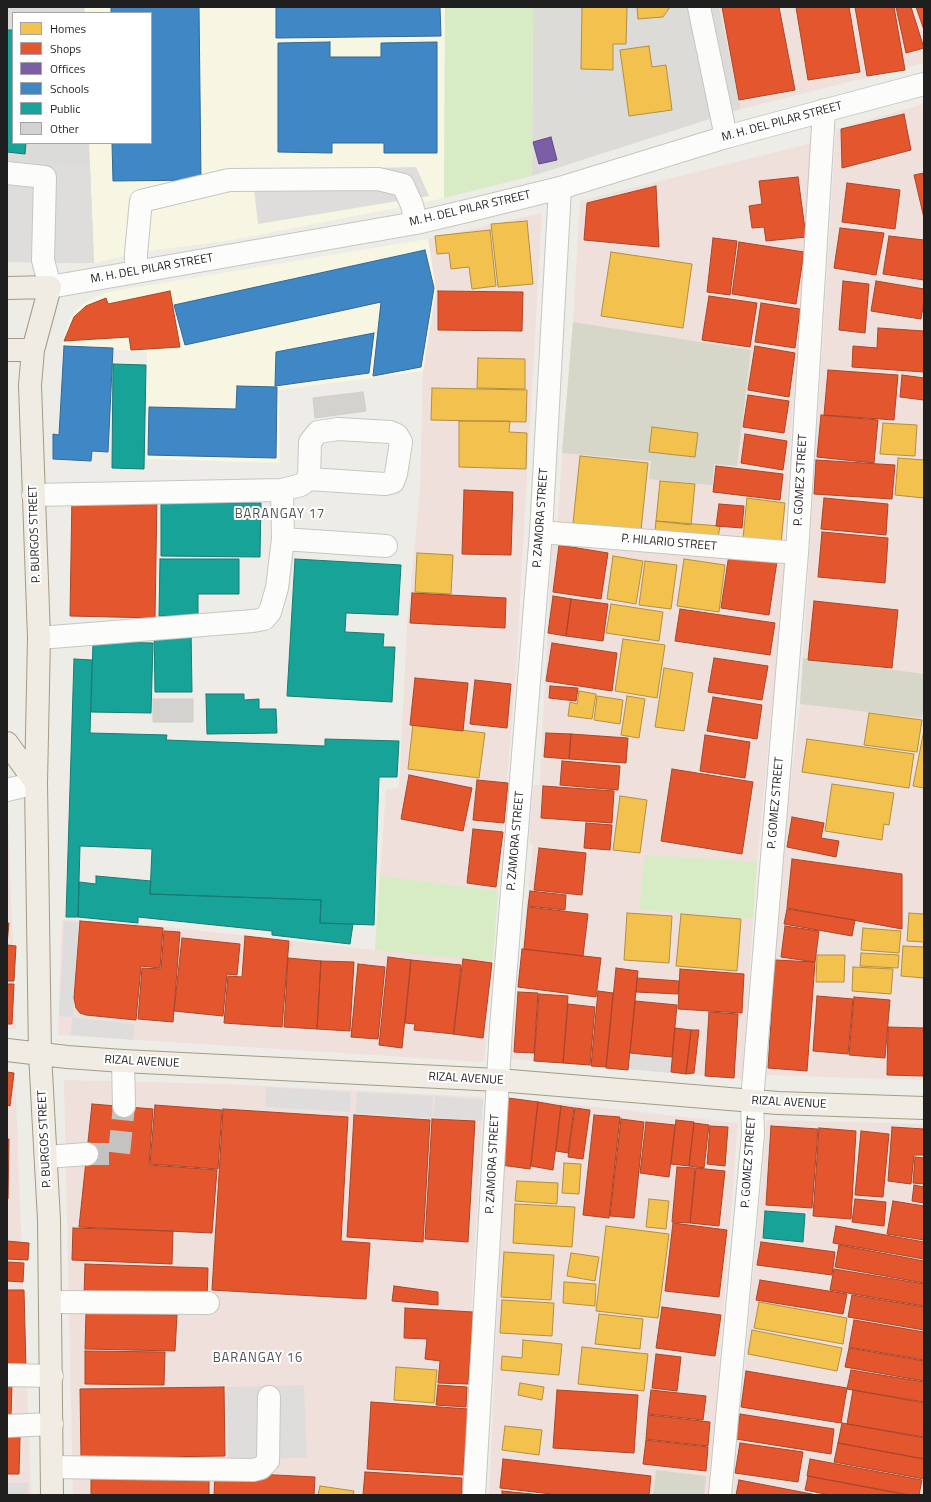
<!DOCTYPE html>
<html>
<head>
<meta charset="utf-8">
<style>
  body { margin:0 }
  #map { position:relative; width:931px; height:1502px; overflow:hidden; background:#edece7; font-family:"Titillium Web",sans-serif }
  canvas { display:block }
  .frame { position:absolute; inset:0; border:8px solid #1f1f1f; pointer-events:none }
  .legend { position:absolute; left:12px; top:12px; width:140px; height:132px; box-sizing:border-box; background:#fff; border:1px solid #a5a5a5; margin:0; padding:5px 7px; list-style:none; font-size:12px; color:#1f1f1f }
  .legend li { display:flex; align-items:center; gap:8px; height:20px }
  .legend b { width:20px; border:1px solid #a5a5a5 }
</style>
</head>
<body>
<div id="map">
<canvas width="931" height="1502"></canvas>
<div class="frame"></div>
<ul class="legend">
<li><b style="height:11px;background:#f2c14e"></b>Homes</li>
<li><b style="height:11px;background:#e4572e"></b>Shops</li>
<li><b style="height:11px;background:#7b5ea7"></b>Offices</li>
<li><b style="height:11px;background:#3f88c5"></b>Schools</li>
<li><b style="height:11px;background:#17a398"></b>Public</li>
<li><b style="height:11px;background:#d4d2ce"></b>Other</li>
</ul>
</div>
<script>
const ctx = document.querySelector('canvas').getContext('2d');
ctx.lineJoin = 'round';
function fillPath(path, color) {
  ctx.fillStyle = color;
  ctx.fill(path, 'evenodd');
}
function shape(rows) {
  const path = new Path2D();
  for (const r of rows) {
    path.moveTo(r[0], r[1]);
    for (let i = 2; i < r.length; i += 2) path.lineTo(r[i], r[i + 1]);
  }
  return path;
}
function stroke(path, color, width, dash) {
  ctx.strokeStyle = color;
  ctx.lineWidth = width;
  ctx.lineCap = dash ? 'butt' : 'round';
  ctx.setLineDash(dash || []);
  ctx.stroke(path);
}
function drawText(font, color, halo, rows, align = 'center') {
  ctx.font = font + ' "Titillium Web",sans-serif';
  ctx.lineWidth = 4;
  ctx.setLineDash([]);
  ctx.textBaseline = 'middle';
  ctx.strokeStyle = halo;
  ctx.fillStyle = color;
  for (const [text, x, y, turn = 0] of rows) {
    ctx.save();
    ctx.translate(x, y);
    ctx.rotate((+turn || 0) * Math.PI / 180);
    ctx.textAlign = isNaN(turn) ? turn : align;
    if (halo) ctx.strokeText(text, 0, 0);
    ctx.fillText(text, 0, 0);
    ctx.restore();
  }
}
fillPath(shape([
  [533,7,719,7,741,109,532,176]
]), '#dcdbd8');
fillPath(shape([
  [719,7,924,7,924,63,741,109],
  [924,104,924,1080,766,1075,782,855,800,704,836,129],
  [812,143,783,544,557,525,573,322,580,201],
  [542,213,516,670,484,1062,58,1035,62,919,149,925,375,950,386,790,399,787,407,627,420,489,423,371,436,290,428,239],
  [552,543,787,557,757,862,742,1079,510,1059,533,845,529,844,533,785,539,785,540,780],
  [7,818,8,819,16,1029,7,1029],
  [7,1072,15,1073,31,1495,7,1495],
  [64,1080,224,1084,483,1097,461,1495,73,1495],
  [507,1097,738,1123,709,1495,489,1495],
  [767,1120,924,1124,923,1495,733,1495]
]), '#efe0dc');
fillPath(shape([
  [84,7,445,7,444,198,412,205,232,240,136,253,94,263,89,143,151,143,151,13,85,13],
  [428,239,436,290,423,371,279,390,280,463,146,459,147,352,62,345,69,320,77,309,92,298,108,292]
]), '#f6f6e2');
fillPath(shape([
  [7,7,84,7,85,13,13,13,13,143,89,143,94,263,7,262]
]), '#dbdbd9');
fillPath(shape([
  [573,322,751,350,737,466,714,464,712,485,649,479,651,461,562,453],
  [803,658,924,674,924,703,921,718,800,704],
  [656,1470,706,1476,704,1495,653,1495]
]), '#d6d6c9');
fillPath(shape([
  [445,7,533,7,532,176,444,198],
  [645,855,757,862,753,918,639,910],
  [380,876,498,891,493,961,375,950]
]), '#d7ebc5');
fillPath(shape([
  [7,160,90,167,94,263,7,262],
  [416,167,429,196,258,224,252,171],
  [64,921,78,922,73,1017,59,1016],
  [72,1017,135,1024,133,1040,71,1035],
  [631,1053,672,1057,670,1073,629,1069],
  [266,1087,351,1092,350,1112,265,1107],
  [357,1092,433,1096,432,1118,356,1113],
  [435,1096,483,1100,482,1121,433,1117],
  [304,1385,307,1458,228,1459,227,1387],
  [8,1483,28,1483,28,1495,8,1495]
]), '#dedddb');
const homes = shape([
  [582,7,627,7,626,44,613,44,613,70,581,69,582,7],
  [637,7,670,7,663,17,638,19,637,7],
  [649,46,652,67,666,65,672,110,629,116,620,50,649,46],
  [527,221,533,284,498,287,491,224,527,221],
  [490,230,496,286,472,289,469,267,451,269,449,253,437,254,435,236,490,230],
  [611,252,692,264,683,328,601,316,611,252],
  [478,358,525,359,525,389,477,388,478,358],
  [432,388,527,390,526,422,431,420,432,388],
  [459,421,510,421,509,432,527,433,526,469,459,467,459,421],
  [883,423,917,425,915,456,880,454,883,423],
  [652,427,698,433,695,457,649,452,652,427],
  [580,456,648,463,641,530,573,523,580,456],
  [898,458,924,460,924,498,895,495,898,458],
  [660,481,695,484,691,525,656,521,660,481],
  [747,498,785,503,781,543,743,538,747,498],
  [656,521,720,526,718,538,655,531,656,521],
  [417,553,453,555,451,594,415,592,417,553],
  [613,556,643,561,636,604,607,599,613,556],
  [684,559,725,565,719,612,677,606,684,559],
  [645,561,677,565,671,609,639,605,645,561],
  [611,604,663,612,659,641,606,633,611,604],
  [623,639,665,645,657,698,615,691,623,639],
  [664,668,693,673,684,731,655,727,664,668],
  [579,691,596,694,592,719,568,716,570,702,577,704,579,691],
  [597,696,623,700,620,724,594,720,597,696],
  [627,696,645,699,639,738,621,735,627,696],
  [869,713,922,720,917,752,864,745,869,713],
  [413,724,485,733,479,778,408,769,413,724],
  [924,730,924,788,913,786,924,730],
  [807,739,914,754,909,788,802,772,807,739],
  [832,784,894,793,889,825,884,824,882,840,825,831,832,784],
  [620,796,647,800,640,853,613,850,620,796],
  [627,913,672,916,669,963,624,960,627,913],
  [909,913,924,914,924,942,907,941,909,913],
  [681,914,741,919,737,971,676,966,681,914],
  [863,928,901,931,899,953,861,950,863,928],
  [903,946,924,947,924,978,901,976,903,946],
  [861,953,899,955,898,968,860,966,861,953],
  [817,955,845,955,844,982,816,982,817,955],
  [853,967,893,969,891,994,852,991,853,967],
  [564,1163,581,1164,579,1194,562,1193,564,1163],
  [517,1181,558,1183,557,1204,515,1201,517,1181],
  [649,1199,669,1201,666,1229,646,1227,649,1199],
  [515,1204,575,1207,572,1247,513,1243,515,1204],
  [606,1226,669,1234,658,1318,596,1311,606,1226],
  [504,1252,554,1255,551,1300,501,1297,504,1252],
  [571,1253,599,1257,595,1281,567,1276,571,1253],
  [564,1282,596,1284,595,1306,563,1303,564,1282],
  [502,1300,554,1303,552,1336,500,1333,502,1300],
  [759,1302,847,1318,843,1344,754,1328,759,1302],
  [599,1314,643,1319,640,1349,595,1344,599,1314],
  [752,1330,842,1348,837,1371,748,1354,752,1330],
  [523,1340,562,1344,559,1375,501,1370,502,1356,522,1358,523,1340],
  [582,1347,648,1354,644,1391,578,1384,582,1347],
  [396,1367,437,1370,434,1403,394,1400,396,1367],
  [520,1383,544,1387,542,1400,518,1395,520,1383],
  [505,1426,542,1430,539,1455,502,1450,505,1426],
  [320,1486,354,1491,353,1495,318,1495,320,1486]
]);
fillPath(homes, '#f2c14e');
stroke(homes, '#b39040', 1);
const shops = shape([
  [722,7,779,7,795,90,739,100,722,7],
  [796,7,849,7,860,72,808,80,796,7],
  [855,7,894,7,905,70,867,76,855,7],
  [896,7,911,7,924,48,906,53,896,7],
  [916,7,924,7,924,30,916,7],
  [904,114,911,150,842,168,841,129,904,114],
  [924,173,924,218,914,175,924,173],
  [798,177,806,237,766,241,764,227,752,228,749,206,762,204,759,181,798,177],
  [847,183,900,190,895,229,842,222,847,183],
  [656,186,659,247,584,240,587,203,656,186],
  [840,228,884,233,876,275,834,268,840,228],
  [889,236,924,240,924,280,883,274,889,236],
  [713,238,737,241,730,295,707,292,713,238],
  [739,242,804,252,796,304,732,294,739,242],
  [843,281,869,284,865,333,839,330,843,281],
  [876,281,924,289,924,301,921,319,871,311,876,281],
  [170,291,180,347,131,350,129,337,64,341,74,317,86,306,106,298,108,304,170,291],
  [438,291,523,292,522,331,438,330,438,291],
  [709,296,757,303,750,347,702,340,709,296],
  [761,303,800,309,795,348,755,342,761,303],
  [878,328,924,331,924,372,852,367,853,346,877,348,878,328],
  [755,346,795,353,789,397,748,390,755,346],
  [828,370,898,375,894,420,824,415,828,370],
  [902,375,924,378,924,400,900,397,902,375],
  [748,395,789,401,784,433,743,427,748,395],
  [821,415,878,420,874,463,817,457,821,415],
  [745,434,787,441,783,470,741,463,745,434],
  [816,460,895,465,892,499,814,494,816,460],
  [716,466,783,474,780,500,713,492,716,466],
  [464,490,513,492,511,555,462,554,464,490],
  [72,494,157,495,155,618,70,616,72,494],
  [824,498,888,504,886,535,821,529,824,498],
  [719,504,744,506,742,528,716,526,719,504],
  [822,532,888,538,885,583,818,577,822,532],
  [559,545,608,553,601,599,553,592,559,545],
  [729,554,777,561,769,615,721,608,729,554],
  [412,593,506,598,505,628,410,623,412,593],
  [553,596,571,599,566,636,548,633,553,596],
  [571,599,608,604,603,641,566,636,571,599],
  [814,601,898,610,892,668,808,660,814,601],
  [680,609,775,623,770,655,675,641,680,609],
  [552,643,617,653,612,691,546,681,552,643],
  [714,658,768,666,762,700,708,692,714,658],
  [415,678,468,683,463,731,410,725,415,678],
  [475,680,511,684,507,728,470,724,475,680],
  [550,686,578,688,576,701,549,698,550,686],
  [713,697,762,705,757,739,707,731,713,697],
  [546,733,571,734,569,759,544,757,546,733],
  [571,734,628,738,626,763,569,759,571,734],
  [705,735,750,742,745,778,700,771,705,735],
  [562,761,620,766,618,790,560,785,562,761],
  [672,769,753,782,742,854,661,841,672,769],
  [409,775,472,788,463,831,401,819,409,775],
  [477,780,508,783,504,823,473,820,477,780],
  [543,786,614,791,612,823,541,818,543,786],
  [792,817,824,823,821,838,839,841,836,857,787,847,792,817],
  [586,823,612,825,610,850,584,848,586,823],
  [473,829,503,832,496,887,467,883,473,829],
  [539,848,586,853,582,895,534,890,539,848],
  [792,859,902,874,902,929,787,908,792,859],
  [530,891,566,895,565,910,528,906,530,891],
  [528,907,588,914,583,956,524,949,528,907],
  [787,909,855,920,852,936,784,924,787,909],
  [80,921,163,928,160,968,141,966,136,1020,86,1015,80,1013,76,1008,74,998,80,921],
  [7,923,9,923,7,944,7,923],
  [785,926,819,931,815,962,781,957,785,926],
  [164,931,180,932,173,1022,138,1019,142,968,161,969,164,931],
  [245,936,289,941,282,1027,224,1023,228,976,242,977,245,936],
  [182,938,240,944,237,975,227,974,223,1016,174,1011,182,938],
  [7,945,16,946,14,981,7,981,7,945],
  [522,949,601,958,596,997,518,987,522,949],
  [388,957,411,960,402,1048,379,1045,388,957],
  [288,958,321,961,317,1029,284,1027,288,958],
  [463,959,492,963,483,1038,453,1034,463,959],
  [411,960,461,965,454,1034,414,1030,415,1024,405,1023,411,960],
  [775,960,815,962,807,1071,768,1068,775,960],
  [321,961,354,962,350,1031,317,1029,321,961],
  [358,964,385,967,378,1039,351,1037,358,964],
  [616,968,638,971,628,1070,606,1068,616,968],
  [680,969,744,974,742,1013,678,1009,680,969],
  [637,978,679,981,678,994,636,992,637,978],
  [7,984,14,984,12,1024,7,1024,7,984],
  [598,991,613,993,606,1067,591,1066,598,991],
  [518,992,538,993,534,1053,514,1052,518,992],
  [539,994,568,996,563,1063,534,1061,539,994],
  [817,996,853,999,848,1054,813,1051,817,996],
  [854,997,890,1000,885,1058,849,1055,854,997],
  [635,1001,677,1005,672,1057,630,1053,635,1001],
  [568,1004,595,1007,590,1065,563,1063,568,1004],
  [709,1012,738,1014,734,1078,705,1076,709,1012],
  [888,1027,924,1028,924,1076,887,1075,888,1027],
  [675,1028,691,1030,686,1074,671,1072,675,1028],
  [691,1030,699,1030,694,1073,686,1074,691,1030],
  [7,1072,14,1073,10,1106,7,1105,7,1072],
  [508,1098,538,1102,530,1169,501,1165,508,1098],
  [538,1102,561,1106,553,1170,531,1166,538,1102],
  [92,1104,153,1109,149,1165,217,1170,212,1233,79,1227,92,1104],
  [155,1105,222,1110,218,1169,150,1164,155,1105],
  [561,1106,574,1108,568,1153,556,1151,561,1106],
  [575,1108,590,1110,583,1159,568,1157,575,1108],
  [223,1109,348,1117,341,1241,370,1243,366,1299,212,1290,223,1109],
  [354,1115,430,1120,423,1242,347,1237,354,1115],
  [594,1115,620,1117,609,1218,583,1215,594,1115],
  [432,1119,475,1121,468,1242,425,1239,432,1119],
  [621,1119,644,1122,634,1218,610,1216,621,1119],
  [676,1120,694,1122,689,1166,671,1164,676,1120],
  [646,1122,675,1125,669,1177,640,1173,646,1122],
  [694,1123,709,1125,704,1168,689,1166,694,1123],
  [710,1126,728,1127,725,1166,707,1164,710,1126],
  [771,1126,818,1129,812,1208,766,1205,771,1126],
  [892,1127,924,1129,924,1155,914,1155,911,1184,888,1181,892,1127],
  [819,1128,856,1131,851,1219,813,1216,819,1128],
  [861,1131,889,1134,883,1197,855,1195,861,1131],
  [7,1139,9,1139,8,1199,7,1199,7,1139],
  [915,1157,924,1158,924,1184,913,1183,915,1157],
  [677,1167,695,1168,690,1223,672,1222,677,1167],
  [696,1168,725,1171,719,1226,690,1223,696,1168],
  [914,1185,924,1187,924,1203,912,1201,914,1185],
  [855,1199,886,1202,884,1226,852,1222,855,1199],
  [893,1201,924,1206,924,1240,887,1234,893,1201],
  [673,1223,727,1230,719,1297,665,1291,673,1223],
  [836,1226,924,1242,924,1259,833,1243,836,1226],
  [73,1228,173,1231,172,1264,72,1260,73,1228],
  [7,1241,29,1243,28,1260,7,1259,7,1241],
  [761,1242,835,1252,832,1275,757,1265,761,1242],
  [839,1245,924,1261,924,1283,835,1267,839,1245],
  [7,1262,24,1263,23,1282,7,1281,7,1262],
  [85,1264,208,1268,207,1299,84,1296,85,1264],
  [834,1269,924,1284,924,1306,830,1290,834,1269],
  [760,1280,847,1294,843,1314,756,1300,760,1280],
  [394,1286,438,1292,438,1305,392,1301,394,1286],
  [7,1290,24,1290,26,1369,7,1370,7,1290],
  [852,1295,924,1307,924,1330,848,1317,852,1295],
  [662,1307,721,1315,715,1356,656,1348,662,1307],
  [405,1308,473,1312,468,1384,438,1383,440,1361,425,1359,427,1339,404,1338,405,1308],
  [86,1313,177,1315,175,1351,85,1349,86,1313],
  [854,1320,924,1332,924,1360,849,1347,854,1320],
  [849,1348,924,1361,924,1381,845,1367,849,1348],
  [85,1351,165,1352,164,1385,85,1384,85,1351],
  [656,1354,681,1357,677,1391,652,1388,656,1354],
  [851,1370,924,1382,924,1402,847,1389,851,1370],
  [746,1371,847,1388,841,1423,741,1407,746,1371],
  [7,1382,12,1382,11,1417,7,1416,7,1382],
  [438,1385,467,1387,466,1407,436,1405,438,1385],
  [224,1387,225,1456,81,1458,80,1389,224,1387],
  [557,1390,638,1395,634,1453,553,1448,557,1390],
  [651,1390,706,1396,703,1420,648,1414,651,1390],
  [853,1390,924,1403,924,1437,847,1424,853,1390],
  [371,1402,468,1409,463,1475,367,1469,371,1402],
  [740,1414,834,1429,831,1454,736,1439,740,1414],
  [648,1415,710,1422,708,1446,646,1439,648,1415],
  [842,1423,924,1438,924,1459,838,1443,842,1423],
  [7,1437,20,1437,19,1474,7,1474,7,1437],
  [646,1440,708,1447,706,1471,643,1464,646,1440],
  [740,1443,803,1452,798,1482,735,1473,740,1443],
  [838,1443,924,1459,924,1479,834,1462,838,1443],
  [503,1459,651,1476,649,1495,560,1495,500,1488,503,1459],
  [810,1459,922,1480,919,1495,911,1495,807,1476,810,1459],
  [209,1471,209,1495,91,1495,91,1472,209,1471],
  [215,1472,315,1477,314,1495,214,1495,215,1472],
  [365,1472,462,1478,462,1495,363,1495,365,1472],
  [808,1476,907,1495,830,1495,805,1490,808,1476],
  [739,1480,817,1495,736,1495,739,1480],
  [502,1491,542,1495,502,1495,502,1491]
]);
fillPath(shops, '#e4572e');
stroke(shops, '#a9462a', 1);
const offices = shape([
  [551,137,557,160,539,164,533,142,551,137]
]);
fillPath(offices, '#7b5ea7');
stroke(offices, '#5f4b7e', 1);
const schools = shape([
  [111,7,199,7,201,180,113,181,112,143,151,143,151,13,111,13,111,7],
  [276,7,440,7,441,36,276,38,276,7],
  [330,42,330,57,381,57,381,43,437,42,437,153,384,153,384,143,332,143,332,153,278,152,278,43,330,42],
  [425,250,434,288,421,367,373,376,381,302,185,345,174,305,425,250],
  [374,333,369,373,275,386,276,352,374,333],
  [64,346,113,348,108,452,92,451,91,461,53,459,53,434,59,435,64,346],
  [237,386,277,387,276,458,148,455,149,407,236,409,237,386]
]);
fillPath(schools, '#3f88c5');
stroke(schools, '#356893', 1);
const public = shape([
  [7,30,13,30,13,143,26,143,25,154,7,152,7,30],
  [113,364,146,365,144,469,112,468,113,364],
  [161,502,261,503,260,557,161,556,161,502],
  [160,559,239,559,239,594,198,594,198,616,159,616,160,559],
  [295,559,401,565,398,615,346,613,345,632,384,634,383,647,395,647,392,702,287,696,295,559],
  [191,629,192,692,155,692,154,630,191,629],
  [93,642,153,643,151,713,91,712,93,642],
  [74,659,92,660,90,733,167,735,166,740,325,746,325,739,399,741,397,777,379,777,374,925,320,923,321,900,150,894,152,849,80,846,78,917,66,917,74,659],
  [206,694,244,694,244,700,259,699,259,709,276,709,277,733,207,734,206,694],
  [96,876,151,881,150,894,321,900,320,923,353,924,350,944,272,935,272,931,138,917,138,923,78,917,79,882,96,884,96,876],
  [765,1211,805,1214,803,1242,763,1238,765,1211]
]);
fillPath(public, '#17a398');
stroke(public, '#197b74', 1);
const building = shape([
  [363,392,366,411,315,418,313,398,363,392],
  [153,699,193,699,193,722,153,722,153,699]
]);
fillPath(building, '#d4d2ce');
stroke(building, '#d0cdc9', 1);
stroke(shape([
  [87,1154,119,1154,124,1106]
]), '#c4c3bf', 22, [22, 11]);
const minor = shape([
  [699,7,726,137],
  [7,173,45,177,43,260,50,287,416,223,475,209,560,188,726,137,924,84],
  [136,272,136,253,141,201,229,180,378,179,403,185,412,205,416,223],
  [282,490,301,485,309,479,310,442,318,432,338,429,390,432,397,435,401,442,396,474,393,482,385,484,309,479],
  [33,495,282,490,283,539,277,588,270,612,264,619,253,621,39,638],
  [541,532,797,553],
  [283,539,386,546],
  [7,790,36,783],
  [123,1061,124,1106],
  [46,1157,87,1154],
  [50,1302,208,1303],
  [7,1375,52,1376],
  [7,1426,52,1424],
  [52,1467,253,1470,261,1468,268,1461,269,1397],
  [474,1495,501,1028,541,532,560,188],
  [720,1495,753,1134,752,1101,797,553,824,110]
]);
const major = shape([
  [7,288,50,287,33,350,30,385,39,638,36,783,40,1054,49,1220,52,1495],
  [7,350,33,350],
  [7,743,36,783],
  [7,1050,67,1057,123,1061,498,1080,778,1103,924,1108]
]);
stroke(minor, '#c6c6c3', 24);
stroke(major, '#a39b83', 24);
stroke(minor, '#fcfcfb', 22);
stroke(major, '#f0ece4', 22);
drawText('12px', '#1f1f1f', '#fff', [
  ["M. H. DEL PILAR STREET",782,122,-15],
  ["M. H. DEL PILAR STREET",470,209,-13],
  ["M. H. DEL PILAR STREET",152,269,-10],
  ["P. GOMEZ STREET",801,480,-87],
  ["P. ZAMORA STREET",541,518,-86],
  ["P. BURGOS STREET",35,534,-92],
  ["P. HILARIO STREET",669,543,5],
  ["P. GOMEZ STREET",776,803,-85],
  ["P. ZAMORA STREET",516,841,-85],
  ["RIZAL AVENUE",142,1062,3],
  ["RIZAL AVENUE",466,1079,3],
  ["RIZAL AVENUE",789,1103,3],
  ["P. BURGOS STREET",45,1139,-93],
  ["P. GOMEZ STREET",749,1162,-86],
  ["P. ZAMORA STREET",493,1164,-87]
]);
ctx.letterSpacing = '1px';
drawText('13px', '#525252', '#fff', [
  ["BARANGAY 17",280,515],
  ["BARANGAY 16",258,1359]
]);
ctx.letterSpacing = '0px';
</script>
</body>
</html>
